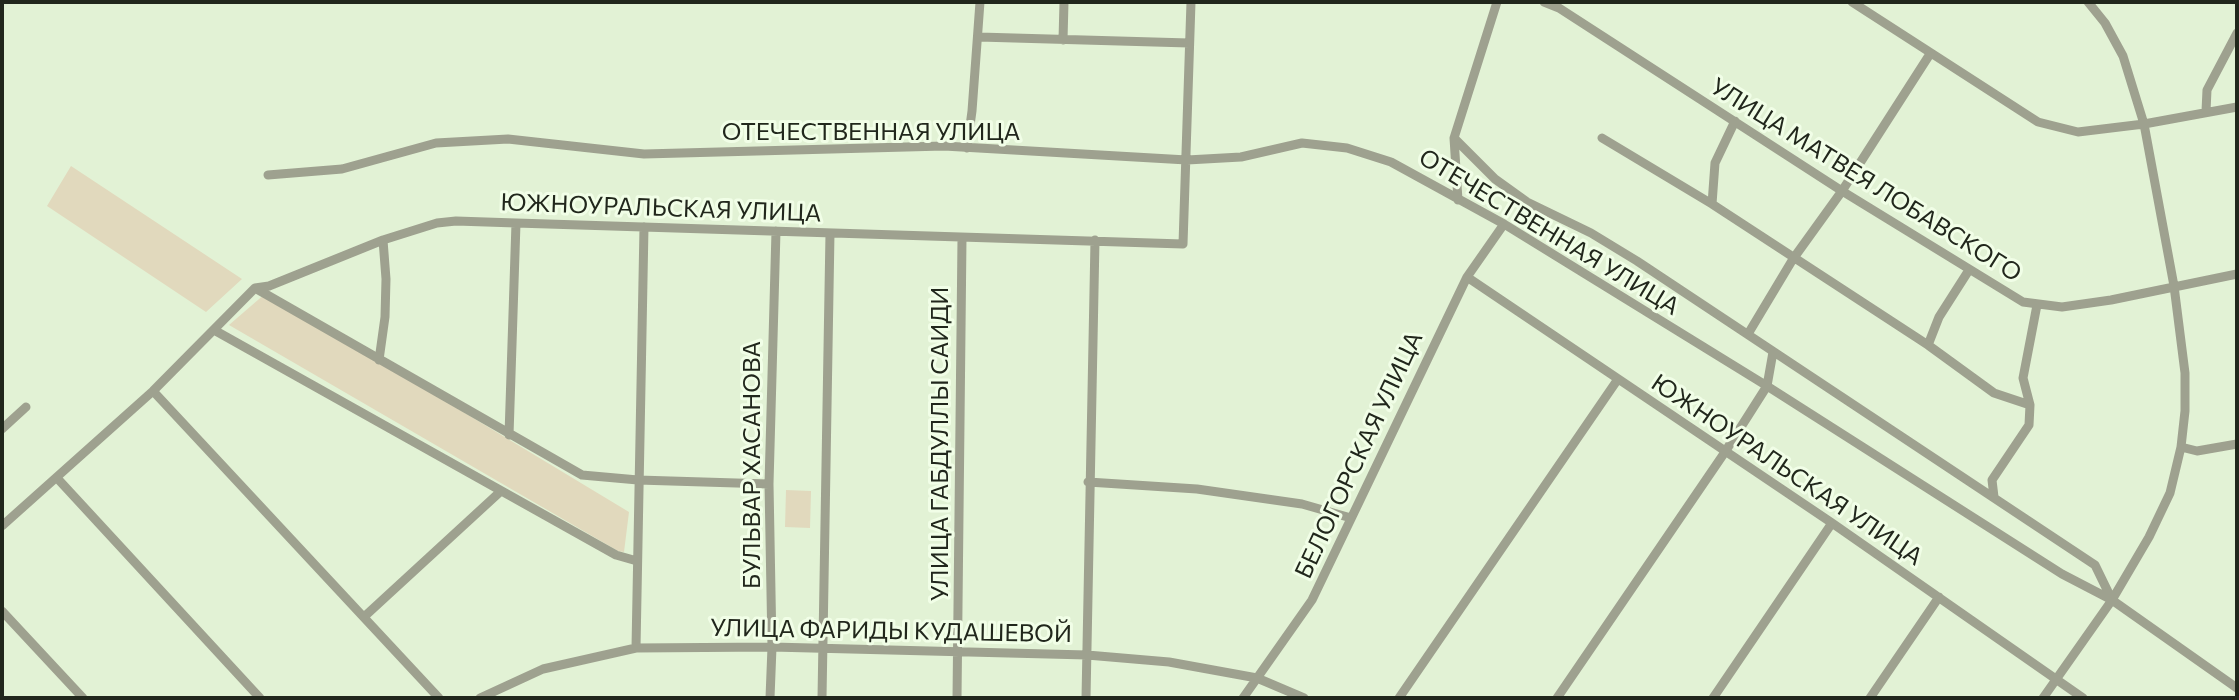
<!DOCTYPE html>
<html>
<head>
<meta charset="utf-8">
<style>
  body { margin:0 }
  #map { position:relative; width:2239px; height:700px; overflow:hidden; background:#e2f2d5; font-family:Commissioner,sans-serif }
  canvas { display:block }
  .frame { position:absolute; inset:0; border:4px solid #21271c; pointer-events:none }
</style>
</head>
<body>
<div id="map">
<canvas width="2239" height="700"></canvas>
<div class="frame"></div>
</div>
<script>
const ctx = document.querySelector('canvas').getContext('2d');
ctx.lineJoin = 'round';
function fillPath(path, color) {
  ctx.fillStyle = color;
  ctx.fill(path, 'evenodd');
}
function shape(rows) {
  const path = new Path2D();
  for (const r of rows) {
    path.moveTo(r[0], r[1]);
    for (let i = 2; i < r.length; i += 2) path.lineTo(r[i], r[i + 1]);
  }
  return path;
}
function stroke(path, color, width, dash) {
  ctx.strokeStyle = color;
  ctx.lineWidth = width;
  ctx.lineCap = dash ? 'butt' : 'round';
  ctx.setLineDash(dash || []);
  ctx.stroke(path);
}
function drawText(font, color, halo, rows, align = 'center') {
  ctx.font = font + ' Commissioner,sans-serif';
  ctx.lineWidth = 6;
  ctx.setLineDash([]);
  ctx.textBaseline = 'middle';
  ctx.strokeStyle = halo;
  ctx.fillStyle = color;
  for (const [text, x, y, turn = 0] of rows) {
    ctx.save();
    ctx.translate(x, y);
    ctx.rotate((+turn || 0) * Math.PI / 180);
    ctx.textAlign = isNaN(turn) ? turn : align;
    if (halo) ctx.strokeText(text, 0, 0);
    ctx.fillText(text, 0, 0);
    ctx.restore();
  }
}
fillPath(shape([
  [71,166,242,279,206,312,47,206],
  [266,293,629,512,624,552,618,551,229,325],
  [786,490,811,491,810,528,785,527]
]), '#e1d9bd');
stroke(shape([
  [1544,2,1559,8,1842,191,2023,302,2062,307,2111,300,2237,274],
  [1852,2,2038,122,2078,132,2144,124,2237,107],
  [979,37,1189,43],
  [1063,40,1064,2],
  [2206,111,2207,90,2237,33],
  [1735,121,1715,163,1712,204,1928,345,1994,393,2030,405,2029,425,1992,480,1994,497],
  [1454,138,1495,179,1527,202,1591,233,1637,261,2095,565,2112,600],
  [1602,138,1712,204],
  [967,148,972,111,980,2],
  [268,175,342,169,436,143,508,139,644,154,944,146,1187,160,1241,157,1302,143,1347,148,1391,162,1504,224,1767,386,2062,574,2112,600,2237,688],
  [1458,200,1454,138,1497,2],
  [1467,277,1832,523,2083,698],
  [255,288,582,475,638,480,769,484],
  [214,330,616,555,637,561],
  [1748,334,1793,259,1842,191,1930,54],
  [1928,345,1939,317,1969,270],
  [379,360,385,317,386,279,383,240],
  [153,391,439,698],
  [2030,405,2023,378,2037,305],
  [2,429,26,407],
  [509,435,516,223],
  [2181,447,2197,451,2237,444],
  [57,478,260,698],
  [1088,482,1197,489,1302,504,1351,518],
  [2,526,153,391,255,288,269,286,383,240,437,223,456,221,516,223,1183,244,1191,2],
  [2,611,83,698],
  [365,616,501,491],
  [636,648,644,227],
  [480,698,543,669,636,648,772,647,1087,655,1169,662,1257,678,1304,698],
  [770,698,772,647,769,484,776,231],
  [822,698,830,233],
  [957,698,962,238],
  [1086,698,1095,240],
  [1243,698,1312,600,1467,277,1504,224],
  [1399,698,1618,379],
  [1557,698,1725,452,1767,386,1773,352],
  [1713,698,1832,523],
  [1870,698,1939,597],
  [2043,698,2112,600,2149,537,2170,493,2181,447,2185,411,2185,373,2174,286,2144,124,2123,56,2105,23,2088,2]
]), '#9ea18f', 9);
drawText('24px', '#21271c', '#f1fee7', [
  ["ОТЕЧЕСТВЕННАЯ УЛИЦА",871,132],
  ["УЛИЦА МАТВЕЯ ЛОБАВСКОГО",1866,180,32],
  ["ЮЖНОУРАЛЬСКАЯ УЛИЦА",661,208,2],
  ["ОТЕЧЕСТВЕННАЯ УЛИЦА",1549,232,31],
  ["УЛИЦА ГАБДУЛЛЫ САИДИ",940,444,-90],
  ["БЕЛОГОРСКАЯ УЛИЦА",1359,455,-65],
  ["БУЛЬВАР ХАСАНОВА",752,465,-90],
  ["ЮЖНОУРАЛЬСКАЯ УЛИЦА",1787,470,34],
  ["УЛИЦА ФАРИДЫ КУДАШЕВОЙ",891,631,1]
]);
</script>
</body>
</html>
